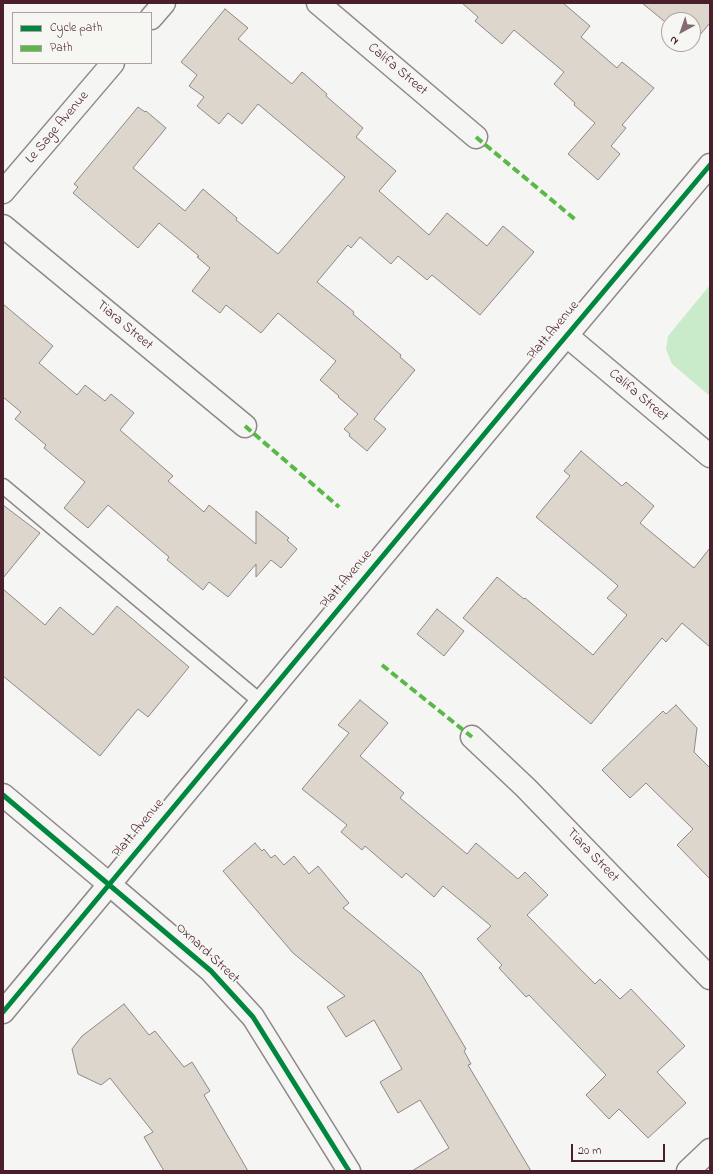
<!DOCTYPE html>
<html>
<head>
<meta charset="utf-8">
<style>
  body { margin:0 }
  #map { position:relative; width:713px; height:1174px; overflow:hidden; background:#f5f5f3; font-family:"Indie Flower",sans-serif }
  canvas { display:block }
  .frame { position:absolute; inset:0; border:4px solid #4a1f2b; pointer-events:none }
  .legend { position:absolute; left:12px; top:12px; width:140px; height:52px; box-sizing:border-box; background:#f6f6f2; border:1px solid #b1a0a2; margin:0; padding:5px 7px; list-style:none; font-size:12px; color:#4a1f2b }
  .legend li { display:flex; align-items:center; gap:8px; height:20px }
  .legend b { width:20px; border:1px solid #b1a0a2 }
  .north { position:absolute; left:661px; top:12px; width:40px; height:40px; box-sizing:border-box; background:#f6f6f2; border:1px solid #b1a0a2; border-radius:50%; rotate:220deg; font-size:11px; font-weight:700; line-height:16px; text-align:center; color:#4a1f2b }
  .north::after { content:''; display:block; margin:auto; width:14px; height:18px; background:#866a71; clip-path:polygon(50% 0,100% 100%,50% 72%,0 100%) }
  .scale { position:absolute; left:571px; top:1144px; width:94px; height:18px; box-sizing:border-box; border:2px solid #4a1f2b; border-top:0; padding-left:5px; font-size:12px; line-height:14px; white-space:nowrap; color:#4a1f2b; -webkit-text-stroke:3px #f6f6f2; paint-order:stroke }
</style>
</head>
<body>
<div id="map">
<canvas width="713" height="1174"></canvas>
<div class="frame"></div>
<ul class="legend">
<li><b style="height:5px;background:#00873e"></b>Cycle path</li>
<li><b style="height:5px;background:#58b947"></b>Path</li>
</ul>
<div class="north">N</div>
<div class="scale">20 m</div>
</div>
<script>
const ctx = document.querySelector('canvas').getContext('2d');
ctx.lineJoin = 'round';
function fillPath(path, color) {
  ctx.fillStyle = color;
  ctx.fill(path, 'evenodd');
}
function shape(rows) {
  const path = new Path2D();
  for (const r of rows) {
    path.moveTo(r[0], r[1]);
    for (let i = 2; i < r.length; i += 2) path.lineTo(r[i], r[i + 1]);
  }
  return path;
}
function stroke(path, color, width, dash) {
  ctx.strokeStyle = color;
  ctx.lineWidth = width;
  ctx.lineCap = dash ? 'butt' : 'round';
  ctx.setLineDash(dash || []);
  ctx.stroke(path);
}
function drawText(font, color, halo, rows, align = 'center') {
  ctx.font = font + ' "Indie Flower",sans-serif';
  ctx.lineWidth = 3.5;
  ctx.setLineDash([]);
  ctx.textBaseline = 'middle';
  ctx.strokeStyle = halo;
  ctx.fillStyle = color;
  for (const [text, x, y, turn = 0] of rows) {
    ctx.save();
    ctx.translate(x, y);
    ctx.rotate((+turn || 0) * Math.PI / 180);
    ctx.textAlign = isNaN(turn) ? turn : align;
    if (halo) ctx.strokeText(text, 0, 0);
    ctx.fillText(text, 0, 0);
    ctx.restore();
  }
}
fillPath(shape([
  [710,285,710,396,672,364,666,349,668,336]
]), '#caebca');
const building = shape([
  [462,3,563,3,590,26,581,37,617,68,622,62,654,88,622,125,626,128,611,146,620,154,598,180,568,154,595,123,574,105,575,103,554,84,564,72,514,30,502,44,475,21,478,17,462,3],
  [642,3,710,3,710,23,693,43,693,20,669,20,669,25,642,3],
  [225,9,248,28,238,39,292,84,302,72,327,94,326,96,363,128,356,137,396,171,379,191,429,235,447,213,487,246,503,226,534,252,480,315,432,275,427,280,398,256,391,264,360,237,351,248,348,245,317,282,354,312,353,314,401,355,400,357,415,370,374,419,386,429,367,451,349,436,350,434,344,429,358,414,338,397,339,396,320,380,336,361,278,313,261,333,226,305,220,313,192,291,210,268,197,257,199,256,159,223,138,248,73,193,78,187,74,184,138,107,145,112,146,111,166,128,133,168,185,211,203,189,237,218,236,220,278,254,345,177,258,104,242,124,228,113,219,124,197,106,204,97,189,86,197,75,181,62,225,9],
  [3,304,53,346,39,363,77,395,85,385,105,401,111,394,134,413,120,430,173,476,168,481,204,512,209,505,256,544,256,511,289,538,287,540,297,549,281,568,271,560,256,577,256,564,228,597,209,582,203,590,167,560,169,557,108,505,88,528,64,508,85,482,44,448,46,445,15,419,21,412,3,397,3,304],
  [581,451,622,486,626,482,654,506,640,523,694,568,710,548,710,647,682,623,666,642,662,638,591,724,463,618,497,577,524,599,525,598,593,655,627,615,607,598,618,586,616,584,536,517,570,476,564,471,581,451],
  [3,505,40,533,3,578,3,505],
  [3,589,45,625,60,607,93,635,117,606,189,667,148,717,138,709,100,756,3,676,3,589],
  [437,609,464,631,444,656,417,634,437,609],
  [360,700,388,723,360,756,404,793,400,798,467,854,476,843,518,879,525,872,548,895,527,915,595,984,600,979,620,999,631,989,685,1046,657,1072,686,1103,648,1138,619,1109,609,1119,586,1095,606,1075,529,995,526,997,499,968,502,965,477,939,491,926,443,886,434,897,406,873,402,878,365,846,362,850,341,832,347,825,302,789,349,733,338,725,360,700],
  [676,705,697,728,694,752,710,768,710,879,677,845,693,829,646,783,630,798,602,770,663,711,666,714,676,705],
  [255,843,262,851,264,849,271,858,275,855,284,865,294,856,309,874,318,866,349,903,343,908,421,973,466,1049,464,1051,471,1064,468,1065,531,1171,412,1171,449,1148,420,1100,398,1113,380,1082,402,1069,374,1020,346,1037,327,1007,345,996,293,953,223,871,255,843],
  [124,1004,149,1035,155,1031,184,1067,192,1062,210,1091,204,1095,248,1171,164,1171,144,1137,153,1132,110,1078,101,1085,78,1074,72,1049,82,1036,124,1004]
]);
fillPath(building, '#dcd6cc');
stroke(building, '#8f8788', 1);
const service = shape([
  [3,486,261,702]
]);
const minor = shape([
  [318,3,476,137],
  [151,18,164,3],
  [3,192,113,63],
  [3,226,245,426],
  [566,335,710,456],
  [472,737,526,788,710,978],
  [109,884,211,971,253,1017,349,1171],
  [688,1171,710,1150]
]);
const tertiary = shape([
  [3,795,109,884]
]);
const secondary = shape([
  [3,1012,541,366,710,165]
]);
stroke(service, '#8f8788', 17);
stroke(minor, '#8f8788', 25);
stroke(tertiary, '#8f8788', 25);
stroke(secondary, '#8f8788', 25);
stroke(service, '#f5f5f3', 14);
stroke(minor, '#f5f5f3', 22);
stroke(tertiary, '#f5f5f3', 22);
stroke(secondary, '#f5f5f3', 22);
stroke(shape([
  [476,137,577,221],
  [245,426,339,507],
  [382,665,472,737]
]), '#58b947', 4, [8, 4]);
stroke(shape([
  [3,795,211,971,253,1017,349,1171],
  [3,1012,541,366,710,165]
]), '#00873e', 5);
drawText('14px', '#4a1f2b', '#f6f6f2', [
  ["Califa Street",397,70,40],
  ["Le Sage Avenue",58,128,-50],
  ["Tiara Street",124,326,40],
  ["Platt Avenue",554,331,-50],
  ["Califa Street",638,396,40],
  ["Platt Avenue",347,580,-50],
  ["Platt Avenue",139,829,-50],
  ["Tiara Street",592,856,46],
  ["Oxnard Street",207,954,43]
]);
</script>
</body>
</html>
